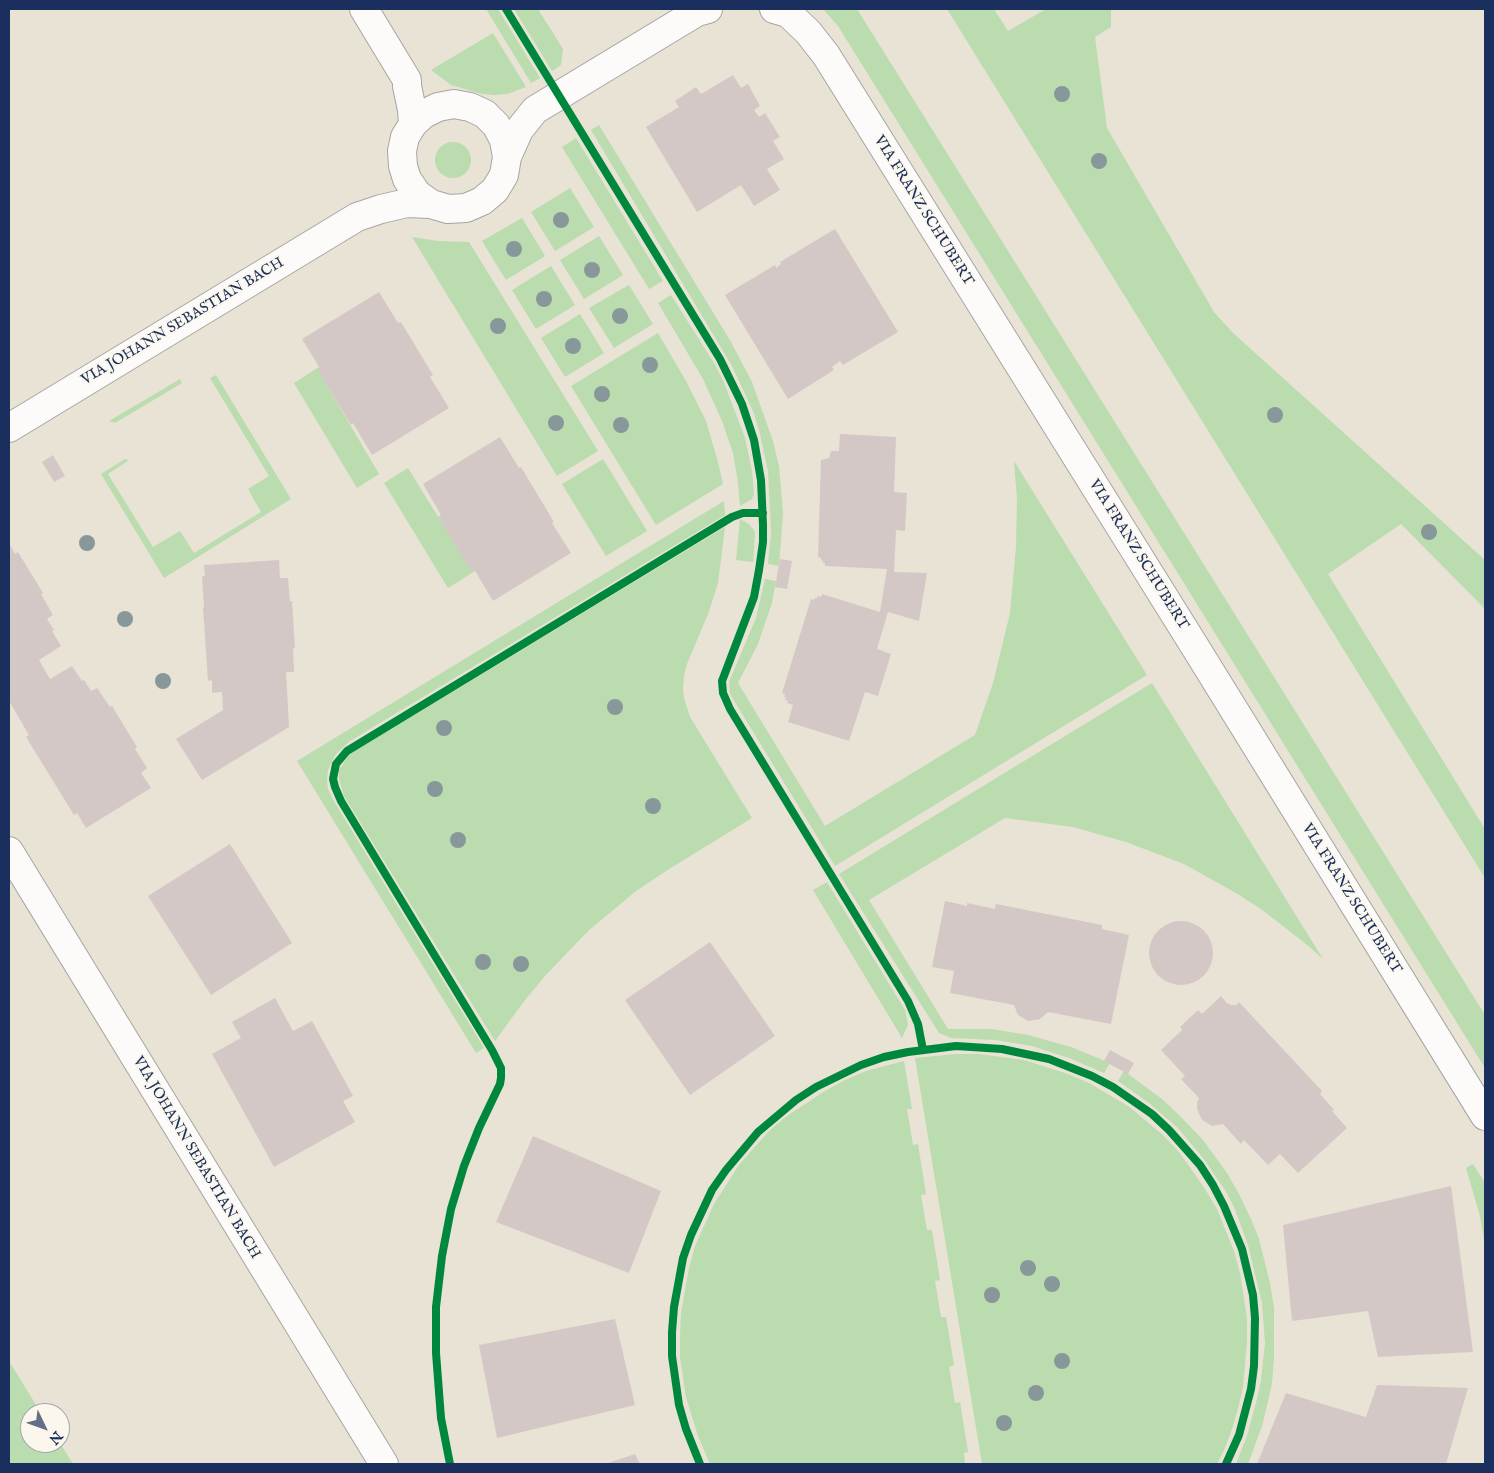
<!DOCTYPE html>
<html>
<head>
<meta charset="utf-8">
<style>
  body { margin:0 }
  #map { position:relative; width:1494px; height:1473px; overflow:hidden; background:#e8e3d4; font-family:"IM FELL English",serif }
  canvas { display:block }
  .frame { position:absolute; inset:0; border:10px solid #1b2f5e; pointer-events:none }
  .north { position:absolute; left:20px; top:1403px; width:50px; height:50px; box-sizing:border-box; background:#fbf7ec; border:1px solid #a1a7b3; border-radius:50%; rotate:132deg; font-size:14px; font-weight:700; line-height:20px; text-align:center; color:#1b2f5e }
  .north::after { content:''; display:block; margin:auto; width:18px; height:22px; background:#636e87; clip-path:polygon(50% 0,100% 100%,50% 72%,0 100%) }
</style>
</head>
<body>
<div id="map">
<canvas width="1494" height="1473"></canvas>
<div class="frame"></div>
<div class="north">N</div>
</div>
<script>
const g = document.querySelector('canvas').getContext('2d');
g.lineJoin = 'round';
function fillPath(path, color) {
  g.fillStyle = color;
  g.fill(path, 'evenodd');
}
function shape(rows) {
  const path = new Path2D();
  for (const r of rows) {
    if (r.length === 3) {
      path.moveTo(r[0] + r[2], r[1]);
      path.arc(r[0], r[1], r[2], 0, 2 * Math.PI);
      continue;
    }
    path.moveTo(r[0], r[1]);
    for (let i = 2; i < r.length; i += 2) path.lineTo(r[i], r[i + 1]);
  }
  return path;
}
function strokePath(path, color, width, dash) {
  g.strokeStyle = color;
  g.lineWidth = width;
  g.lineCap = dash ? 'butt' : 'round';
  g.setLineDash(dash || []);
  g.stroke(path);
}
function label(font, color, halo, rows, align = 'center') {
  g.font = font + ' "IM FELL English",serif';
  g.lineWidth = 4;
  g.setLineDash([]);
  g.textBaseline = 'middle';
  g.strokeStyle = halo;
  g.fillStyle = color;
  for (const [text, x, y, turn = 0] of rows) {
    g.save();
    g.translate(x, y);
    g.rotate((+turn || 0) * Math.PI / 180);
    g.textAlign = isNaN(turn) ? turn : align;
    if (halo) g.strokeText(text, 0, 0);
    g.fillText(text, 0, 0);
    g.restore();
  }
}
fillPath(shape([
  [486,9,498,9,540,78,531,83],
  [514,9,538,9,563,49,561,65,552,71],
  [823,9,857,9,1485,1015,1485,1068,838,26],
  [947,9,994,9,1008,31,1046,9,1111,9,1111,27,1095,37,1107,128,1214,312,1233,333,1485,560,1485,609,1401,524,1328,574,1485,829,1485,878],
  [493,33,526,87,507,94,495,95,482,94,451,85,431,70],
  [599,125,731,342,752,382,773,441,779,466,783,513,779,566,768,564,771,532,768,471,759,430,753,411,732,366,591,130],
  [576,138,663,281,649,289,562,147],
  [453,160,18],
  [570,188,594,227,555,251,531,212],
  [522,218,545,256,506,280,482,241],
  [599,236,623,275,584,299,560,260],
  [412,237,438,241,469,242,598,451,557,476],
  [551,266,575,305,536,329,512,290],
  [629,285,653,324,614,348,589,308],
  [671,295,714,363,723,380,745,438,752,471,754,494,752,499,740,506,738,482,733,453,722,421,703,379,658,303],
  [580,314,604,353,565,377,541,338],
  [658,333,686,381,706,421,718,462,723,484,656,525,571,386],
  [319,367,321,370,319,372,379,474,357,488,294,383],
  [216,375,291,499,164,578,101,474,125,459,129,460,108,474,153,547,180,531,194,553,261,512,248,489,269,476,210,378],
  [180,379,182,383,115,423,109,421],
  [603,459,647,531,606,556,562,484],
  [1014,461,1147,675,835,866,730,694,729,682,756,618,765,579,776,581,772,603,758,644,738,683,825,826,975,735,993,683,1010,613,1016,547,1017,499],
  [408,468,471,570,474,569,475,571,448,588,384,483],
  [724,501,725,515,350,741,336,754,332,761,328,770,327,780,328,789,332,798,484,1048,476,1053,297,761],
  [740,519,749,524,755,532,753,562,736,560],
  [725,527,718,583,708,614,687,664,684,676,683,687,684,698,690,717,752,818,666,871,636,891,588,931,545,976,525,1000,495,1041,344,796,339,779,339,770,348,756,355,751],
  [1152,683,1323,959,1306,944,1261,909,1236,893,1184,864,1126,842,1073,827,1005,818,869,900,948,1029,991,1029,1028,1035,1071,1047,1110,1063,1104,1073,1069,1058,1032,1046,996,1040,951,1038,939,1033,839,874],
  [827,882,905,1010,908,1025,902,1038,813,890],
  [956,1054,979,1054,1024,1060,1068,1074,1089,1083,1128,1106,1163,1135,1179,1152,1205,1189,1217,1209,1234,1251,1240,1273,1247,1318,1247,1342,1243,1387,1238,1409,1232,1429,1225,1448,1217,1464,982,1464,915,1058],
  [904,1061,912,1109,907,1109,913,1145,918,1144,926,1194,921,1195,927,1230,932,1230,940,1280,935,1281,941,1317,946,1317,954,1365,949,1367,955,1403,960,1402,968,1452,964,1453,965,1464,710,1464,698,1436,686,1397,680,1357,680,1336,681,1313,689,1268,695,1246,714,1204,739,1165,769,1131,787,1116,825,1091,845,1080,866,1071],
  [1124,1071,1162,1099,1181,1117,1203,1140,1227,1173,1239,1194,1251,1219,1259,1239,1270,1283,1274,1308,1274,1358,1272,1383,1267,1406,1262,1426,1248,1464,1236,1464,1247,1436,1257,1399,1261,1380,1265,1343,1262,1303,1248,1245,1234,1207,1225,1190,1203,1158,1178,1128,1149,1103,1118,1081],
  [1473,1164,1485,1183,1485,1246,1480,1216,1466,1168],
  [9,1361,41,1413,30,1413,30,1443,60,1443,73,1464,9,1464]
]), '#badcae');
fillPath(shape([
  [733,75,741,88,748,84,760,106,754,110,759,117,765,113,780,137,773,141,784,159,767,169,780,190,754,206,741,185,697,212,646,127,679,107,675,101,696,87,701,94],
  [835,229,898,332,843,365,840,361,832,367,834,370,788,399,725,295,775,265,776,268,781,264,780,262],
  [379,292,398,323,401,322,433,375,430,377,449,408,372,455,353,423,351,425,318,371,321,370,302,339],
  [840,434,896,437,894,492,907,493,905,531,896,530,894,572,927,573,919,621,888,612,877,649,891,654,878,696,865,692,849,741,788,722,793,705,787,703,788,701,785,700,786,697,784,697,785,694,782,693,811,599,814,600,815,598,817,598,818,596,821,597,822,594,880,612,887,569,825,566,825,563,823,563,823,560,821,561,821,558,818,557,821,460,829,458,831,451,839,451],
  [500,437,519,468,521,467,554,522,552,523,571,553,493,601,474,569,471,571,438,517,441,515,423,484],
  [53,455,65,476,54,482,42,462],
  [9,543,15,554,18,552,43,593,41,594,53,615,47,619,54,630,52,631,61,646,39,660,50,679,72,666,82,681,84,680,91,691,97,688,110,707,112,706,137,747,135,749,147,768,141,773,151,788,86,828,77,813,74,815,26,737,29,735,9,701],
  [780,559,792,561,787,589,775,587],
  [279,560,280,578,288,578,290,601,292,601,295,648,293,649,294,672,286,672,289,727,202,780,176,739,223,710,222,692,212,693,212,680,208,681,203,608,204,608,202,576,205,576,204,565],
  [230,844,292,943,211,995,148,896],
  [945,901,967,906,967,903,995,909,996,904,1102,925,1102,929,1129,935,1111,1024,1048,1012,1040,1019,1028,1021,1018,1015,1014,1005,950,993,954,971,932,967],
  [1181,953,32],
  [710,942,775,1036,690,1095,625,1000],
  [1221,996,1227,1003,1231,1005,1236,1005,1239,1002,1322,1091,1320,1094,1334,1110,1332,1111,1347,1128,1298,1173,1280,1154,1268,1165,1244,1140,1241,1144,1223,1124,1212,1126,1202,1120,1197,1109,1197,1103,1199,1098,1181,1079,1185,1076,1161,1050,1182,1030,1180,1027,1198,1010,1202,1014],
  [275,998,293,1031,312,1021,353,1096,343,1101,355,1122,274,1167,212,1054,241,1038,232,1022],
  [1110,1050,1134,1063,1128,1074,1104,1061],
  [533,1136,661,1191,629,1273,496,1222],
  [1451,1186,1473,1352,1378,1357,1368,1311,1292,1321,1283,1225],
  [615,1319,635,1405,497,1438,479,1345],
  [1377,1385,1468,1388,1446,1464,1257,1464,1286,1393,1366,1417],
  [635,1454,640,1464,605,1464]
]), '#d4c8c7');
const minor = shape([
  [364,9,407,80,407,86,412,110,413,124],
  [774,9,788,13,808,32,826,55,1197,650,1485,1116],
  [507,157,519,130,535,110,697,12,708,9],
  [9,428,357,217,381,209,407,203,431,204,448,209,466,208,482,201,495,190,504,175,507,157,504,140,496,125,485,114,470,107,454,104,438,107,424,114,413,124,405,137,402,151,403,166,407,179,417,194,431,204],
  [9,851,384,1464]
]);
strokePath(minor, '#a6a5a2', 30);
strokePath(minor, '#fcfbf9', 28);
strokePath(shape([
  [506,9,720,359,742,404,754,440,761,480,763,525,763,542,759,570,754,597,722,681,723,693,730,709,908,1001,918,1024,923,1050],
  [450,1464,441,1418,436,1353,436,1307,442,1256,451,1209,464,1166,479,1128,500,1084,501,1078,501,1068,492,1050,341,801,335,787,333,779,336,764,347,751,732,517,743,513,763,513],
  [700,1464,686,1429,679,1405,672,1356,672,1332,674,1307,683,1258,691,1235,712,1190,726,1170,758,1132,796,1100,816,1087,861,1065,884,1057,908,1052,956,1046,1002,1049,1049,1059,1092,1076,1113,1087,1152,1114,1169,1130,1200,1165,1213,1185,1224,1206,1242,1249,1253,1295,1255,1318,1254,1366,1251,1389,1239,1435,1226,1464]
]), '#00873e', 8);
g.fillStyle = '#88979a';
for (const [x, y] of [
  [1062,94],
  [1099,161],
  [561,220],
  [514,249],
  [592,270],
  [544,299],
  [620,316],
  [498,326],
  [573,346],
  [650,365],
  [602,394],
  [1275,415],
  [556,423],
  [621,425],
  [1429,532],
  [87,543],
  [125,619],
  [163,681],
  [615,707],
  [444,728],
  [435,789],
  [653,806],
  [458,840],
  [483,962],
  [521,964],
  [1028,1268],
  [1052,1284],
  [992,1295],
  [1062,1361],
  [1036,1393],
  [1004,1423]
]) {
  g.beginPath();
  g.arc(x, y, 8, 0, 2 * Math.PI);
  g.fill();
}
label('15px', '#1b2f5e', '#fbf7ec', [
  ["VIA FRANZ SCHUBERT",923,211,58],
  ["VIA JOHANN SEBASTIAN BACH",183,322,-31],
  ["VIA FRANZ SCHUBERT",1138,555,58],
  ["VIA FRANZ SCHUBERT",1351,899,58],
  ["VIA JOHANN SEBASTIAN BACH",196,1158,59]
]);
</script>
</body>
</html>
